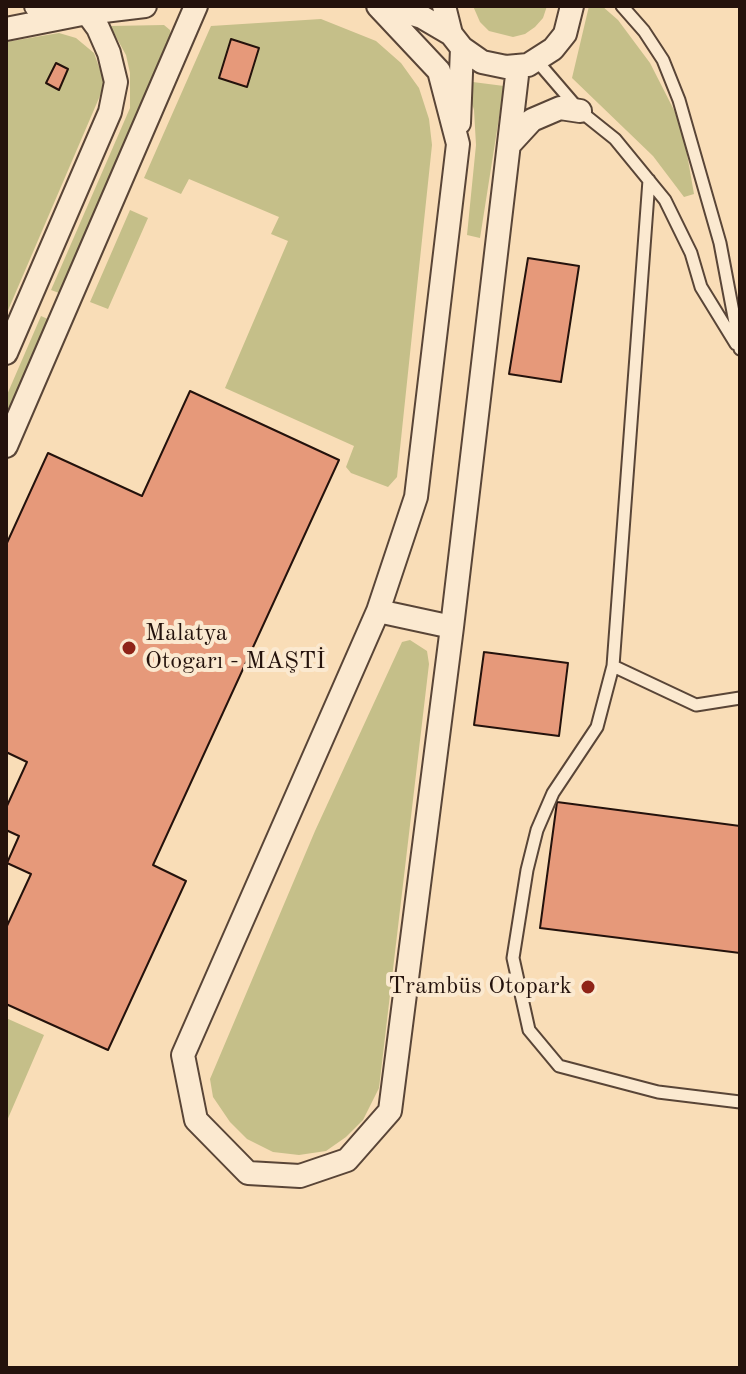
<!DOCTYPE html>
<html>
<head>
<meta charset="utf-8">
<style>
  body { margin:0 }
  #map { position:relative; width:746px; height:1374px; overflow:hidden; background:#f9ddb7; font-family:"Old Standard TT",serif }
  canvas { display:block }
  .frame { position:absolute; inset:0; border:8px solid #24120c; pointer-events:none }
</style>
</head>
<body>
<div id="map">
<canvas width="746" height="1374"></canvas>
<div class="frame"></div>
</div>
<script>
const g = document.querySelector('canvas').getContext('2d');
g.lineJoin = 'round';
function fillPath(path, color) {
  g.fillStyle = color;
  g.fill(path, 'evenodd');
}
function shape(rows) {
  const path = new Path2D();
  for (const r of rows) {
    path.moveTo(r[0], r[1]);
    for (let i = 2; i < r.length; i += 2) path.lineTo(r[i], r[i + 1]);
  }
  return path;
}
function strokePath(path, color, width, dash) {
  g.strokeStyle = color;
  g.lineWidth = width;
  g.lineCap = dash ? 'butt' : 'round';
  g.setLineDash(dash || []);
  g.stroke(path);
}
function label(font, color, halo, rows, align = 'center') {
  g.font = font + ' "Old Standard TT",serif';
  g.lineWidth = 8;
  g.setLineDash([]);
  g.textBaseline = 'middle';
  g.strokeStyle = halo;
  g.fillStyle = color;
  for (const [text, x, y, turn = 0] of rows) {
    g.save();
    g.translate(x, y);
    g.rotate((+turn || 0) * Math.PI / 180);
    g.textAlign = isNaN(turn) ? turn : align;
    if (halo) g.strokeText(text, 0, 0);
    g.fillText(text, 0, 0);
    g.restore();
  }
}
fillPath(shape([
  [473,6,547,6,543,18,535,27,525,34,513,37,489,31,480,22],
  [589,6,602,6,618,20,650,63,674,110,684,137,694,194,684,197,653,156,572,78],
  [321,19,376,41,401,63,419,88,429,119,432,145,397,477,388,487,351,473,346,467,354,446,225,388,288,241,271,234,279,217,189,179,181,194,144,178,211,26],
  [164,25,170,30,171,37,59,293,51,290,130,108,130,73,126,55,110,26],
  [59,33,76,38,94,53,105,84,6,315,6,42],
  [465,81,504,86,480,238,467,235,476,145,474,110],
  [130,210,148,218,108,309,90,302],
  [41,316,50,320,6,421,6,397],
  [410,640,427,651,429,664,379,1088,363,1120,346,1137,326,1151,299,1155,273,1152,247,1139,230,1122,213,1097,210,1079,315,831,402,642],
  [6,1018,44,1035,6,1123]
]), '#c5bf89');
const building = shape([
  [231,39,259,48,247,87,219,78,231,39],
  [56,63,68,69,59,90,46,83,56,63],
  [528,258,579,266,561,382,509,374,528,258],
  [190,391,339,460,153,865,186,881,108,1050,6,1004,6,928,31,874,7,863,19,836,6,830,6,808,27,762,6,752,6,545,48,453,142,496,190,391],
  [484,652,568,663,559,736,474,725,484,652],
  [557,802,740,826,740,953,540,928,557,802]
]);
fillPath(building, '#e6997a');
strokePath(building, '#24120c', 2);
const lane = shape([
  [622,6,644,31,663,60,679,100,720,243,740,349],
  [537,61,580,111,615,139,665,200,691,253,701,287,736,344],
  [649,180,613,666,696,705,740,698],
  [613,666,597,727,553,793,537,830,527,870,513,958,529,1030,559,1066,658,1092,740,1102]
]);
const street = shape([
  [378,6,439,71,458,144,416,497,378,611],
  [387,6,422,17,451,34],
  [444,6,451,34,462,48,482,62,506,67,528,65,553,49,565,34,572,6],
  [6,29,87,13,145,6],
  [459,123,462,48],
  [509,145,532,120,560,108,580,111],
  [6,353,110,112,116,82,109,53,98,28,87,13,36,6],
  [6,446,196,6],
  [452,627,378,611,183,1055,196,1120,248,1173,300,1176,347,1160,390,1111,452,627,518,67]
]);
strokePath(lane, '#594537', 15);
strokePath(street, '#594537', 26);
strokePath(lane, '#fbe9d0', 11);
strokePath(street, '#fbe9d0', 22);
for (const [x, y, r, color] of [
  [129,648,8,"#8f2418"],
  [588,987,8,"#8f2418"]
]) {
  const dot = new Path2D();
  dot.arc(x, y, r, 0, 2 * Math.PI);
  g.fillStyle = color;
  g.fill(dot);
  strokePath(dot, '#fbe9d0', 3);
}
label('24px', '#24120c', '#fbe9d0', [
  ["Malatya",145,634],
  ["Otogarı - MAŞTİ",145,662],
  ["Trambüs Otopark",572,987,"right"]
], 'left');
</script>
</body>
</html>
